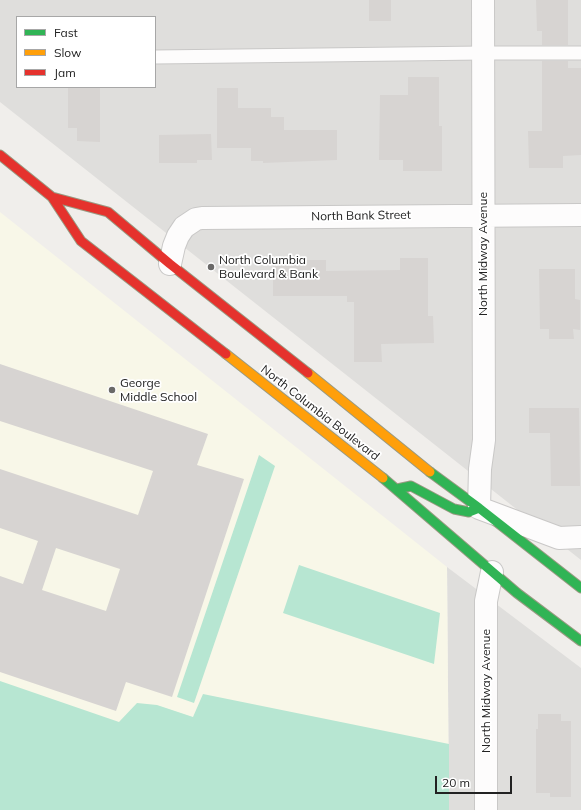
<!DOCTYPE html>
<html>
<head>
<meta charset="utf-8">
<style>
  body { margin:0 }
  #map { position:relative; width:581px; height:810px; overflow:hidden; background:#f0eeeb; font-family:Mulish,sans-serif }
  canvas { display:block }
  .legend { position:absolute; left:16px; top:16px; width:140px; height:72px; box-sizing:border-box; background:#fff; border:1px solid #a7a7a7; margin:0; padding:5px 7px; list-style:none; font-size:12px; color:#222 }
  .legend li { display:flex; align-items:center; gap:8px; height:20px }
  .legend b { width:20px; border:1px solid #a7a7a7 }
  .scale { position:absolute; left:435px; top:776px; width:77px; height:18px; box-sizing:border-box; border:2px solid #222; border-top:0; padding-left:5px; font-size:12px; line-height:14px; white-space:nowrap; color:#222; -webkit-text-stroke:3px #fff; paint-order:stroke }
</style>
</head>
<body>
<div id="map">
<canvas width="581" height="810"></canvas>
<ul class="legend">
<li><b style="height:5px;background:#30b455"></b>Fast</li>
<li><b style="height:5px;background:#ff9f0a"></b>Slow</li>
<li><b style="height:5px;background:#e5322d"></b>Jam</li>
</ul>
<div class="scale">20 m</div>
</div>
<script>
const g = document.querySelector('canvas').getContext('2d');
g.lineJoin = 'round';
function fillPath(path, color) {
  g.fillStyle = color;
  g.fill(path, 'evenodd');
}
function shape(rows) {
  const path = new Path2D();
  for (const r of rows) {
    path.moveTo(r[0], r[1]);
    for (let i = 2; i < r.length; i += 2) path.lineTo(r[i], r[i + 1]);
  }
  return path;
}
function strokePath(path, color, width, dash) {
  g.strokeStyle = color;
  g.lineWidth = width;
  g.lineCap = dash ? 'butt' : 'round';
  g.setLineDash(dash || []);
  g.stroke(path);
}
function label(font, color, halo, rows, align = 'center') {
  g.font = font + ' Mulish,sans-serif';
  g.lineWidth = 3.5;
  g.setLineDash([]);
  g.textBaseline = 'middle';
  g.strokeStyle = halo;
  g.fillStyle = color;
  for (const [text, x, y, turn = 0] of rows) {
    g.save();
    g.translate(x, y);
    g.rotate((+turn || 0) * Math.PI / 180);
    g.textAlign = isNaN(turn) ? turn : align;
    if (halo) g.strokeText(text, 0, 0);
    g.fillText(text, 0, 0);
    g.restore();
  }
}
fillPath(shape([
  [0,0,581,0,581,560,0,102],
  [17,17,155,17,155,87,17,87],
  [447,567,581,668,581,810,449,810]
]), '#dfdedc');
fillPath(shape([
  [0,212,447,567,449,810,0,810]
]), '#f8f7e8');
fillPath(shape([
  [259,455,275,466,194,703,177,697],
  [299,565,440,613,434,664,283,613],
  [0,681,119,722,137,703,157,705,193,717,203,694,449,744,449,810,0,810]
]), '#b7e6d2');
fillPath(shape([
  [369,0,391,0,391,21,369,21],
  [536,0,568,0,568,45,542,45,542,31,537,31],
  [542,61,568,61,568,68,581,68,581,155,563,156,563,168,529,168,528,131,542,131],
  [408,77,439,77,439,126,442,126,442,171,403,171,403,160,379,160,380,95,408,95],
  [68,87,100,87,100,142,77,141,77,128,68,128],
  [217,88,238,88,238,108,271,108,271,117,284,117,284,130,337,130,337,160,263,163,263,161,251,161,251,148,217,148],
  [211,134,212,160,197,160,197,163,159,163,159,135],
  [400,258,428,258,428,316,433,316,434,343,381,344,382,362,354,362,354,302,347,302,347,296,273,296,273,260,326,260,326,271,400,270],
  [539,269,575,269,575,299,580,300,580,330,573,329,574,339,549,339,549,329,540,329],
  [0,364,208,434,197,465,244,479,172,697,126,682,116,711,0,672,0,576,23,584,38,541,0,528,0,469,138,515,153,471,0,421],
  [56,548,120,569,106,611,42,590],
  [529,408,579,408,580,486,551,486,550,433,529,433],
  [538,714,561,714,561,721,571,721,571,797,550,797,550,793,536,793,536,729,538,729]
]), '#d7d4d2');
const lane = shape([
  [155,57,483,53,581,53]
]);
const street = shape([
  [483,0,484,440,480,469,479,508,559,538,581,537],
  [170,264,174,246,178,236,184,227,196,219,202,218,581,215],
  [486,810,486,601,492,572]
]);
const fast = shape([
  [430,472,479,508,581,588],
  [383,478,517,593,581,641],
  [397,489,411,486,454,509,469,512,479,508]
]);
const slow = shape([
  [226,354,383,478],
  [308,373,430,472]
]);
const jam = shape([
  [0,155,52,197,81,241,226,354],
  [52,197,108,212,170,264,308,373]
]);
strokePath(lane, '#c9c8c7', 15);
strokePath(street, '#c9c8c7', 24);
strokePath(fast, '#999a82', 11);
strokePath(slow, '#999a82', 11);
strokePath(jam, '#999a82', 11);
strokePath(lane, '#fdfcfc', 13);
strokePath(street, '#fdfcfc', 22);
strokePath(fast, '#30b455', 9);
strokePath(slow, '#ff9f0a', 9);
strokePath(jam, '#e5322d', 9);
for (const [x, y, r, color] of [
  [211,267,4,"#6a6968"],
  [112,390,4,"#6a6968"]
]) {
  const dot = new Path2D();
  dot.arc(x, y, r, 0, 2 * Math.PI);
  g.fillStyle = color;
  g.fill(dot);
  strokePath(dot, '#fff', 1.5);
}
label('12px', '#222', '#fff', [
  ["North Bank Street",361,216,-1],
  ["North Midway Avenue",483,254,-90],
  ["North Columbia Boulevard",320,413,38],
  ["North Midway Avenue",486,691,-90]
]);
label('12px', '#222', '#fff', [
  ["North Columbia",219,260],
  ["Boulevard & Bank",219,274],
  ["George",120,383],
  ["Middle School",120,397]
], 'left');
</script>
</body>
</html>
